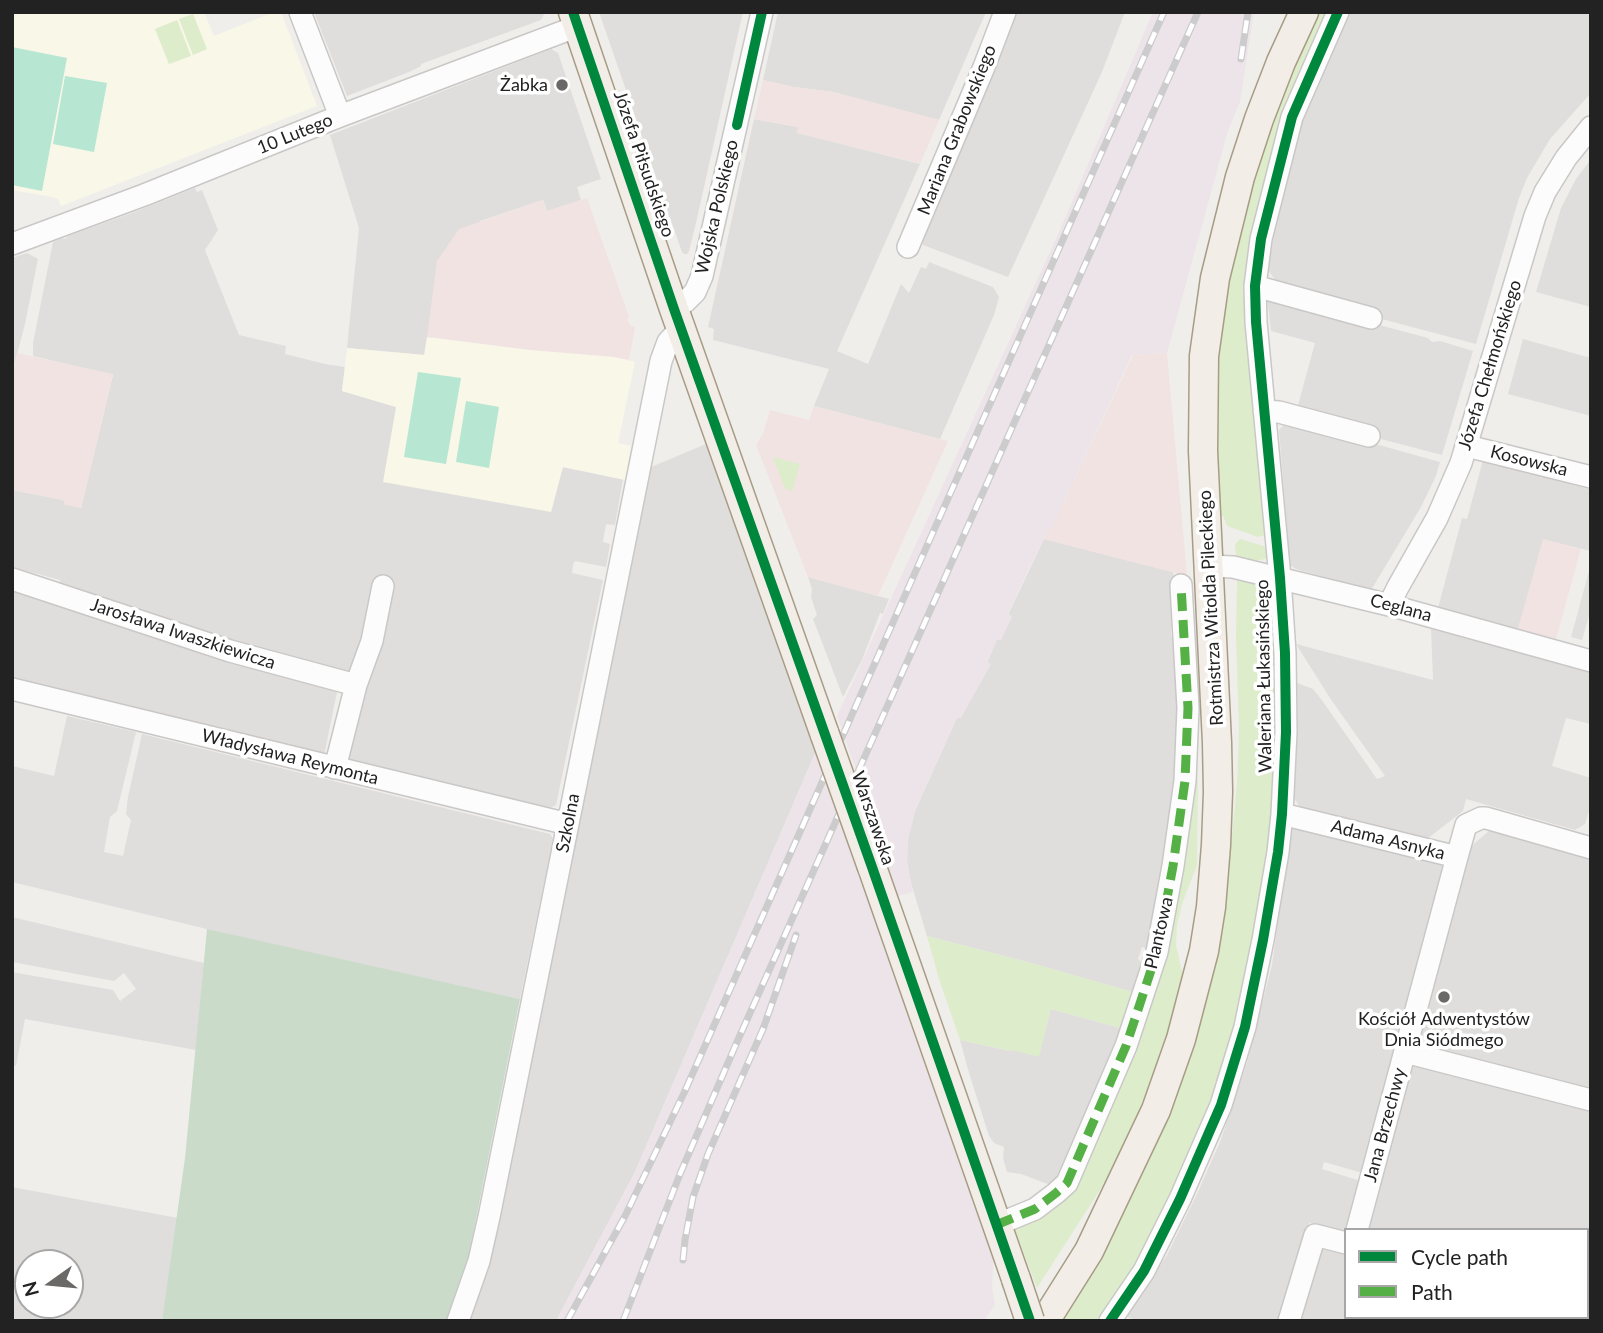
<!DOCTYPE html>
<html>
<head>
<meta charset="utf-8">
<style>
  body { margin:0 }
  #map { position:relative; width:1603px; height:1333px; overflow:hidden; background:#f0eeeb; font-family:Lato,sans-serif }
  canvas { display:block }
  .frame { position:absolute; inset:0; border:14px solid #222; pointer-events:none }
  .legend { position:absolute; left:1344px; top:1228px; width:245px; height:91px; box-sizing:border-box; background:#fff; border:2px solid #a7a7a7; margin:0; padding:9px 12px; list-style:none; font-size:21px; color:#222 }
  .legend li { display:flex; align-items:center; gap:14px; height:35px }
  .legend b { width:35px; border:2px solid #a7a7a7 }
  .north { position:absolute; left:14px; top:1249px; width:70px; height:70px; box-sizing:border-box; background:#fff; border:2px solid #a7a7a7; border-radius:50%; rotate:255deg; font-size:19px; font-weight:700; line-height:28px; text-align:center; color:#222 }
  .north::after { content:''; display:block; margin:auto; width:24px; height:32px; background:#6a6968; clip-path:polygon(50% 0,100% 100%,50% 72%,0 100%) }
</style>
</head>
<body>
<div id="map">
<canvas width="1603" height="1333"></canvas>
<div class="frame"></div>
<ul class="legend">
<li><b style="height:9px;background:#00873e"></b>Cycle path</li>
<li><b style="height:9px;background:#55b145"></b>Path</li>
</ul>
<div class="north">N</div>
</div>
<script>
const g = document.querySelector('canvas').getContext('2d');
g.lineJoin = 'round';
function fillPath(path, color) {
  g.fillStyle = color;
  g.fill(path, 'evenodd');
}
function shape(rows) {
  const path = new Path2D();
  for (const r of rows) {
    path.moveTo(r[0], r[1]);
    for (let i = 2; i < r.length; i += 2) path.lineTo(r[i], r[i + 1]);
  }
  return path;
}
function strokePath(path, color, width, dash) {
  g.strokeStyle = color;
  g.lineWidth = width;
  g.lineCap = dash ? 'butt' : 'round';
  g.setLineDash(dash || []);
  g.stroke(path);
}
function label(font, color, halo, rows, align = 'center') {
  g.font = font + ' Lato,sans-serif';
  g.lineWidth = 7;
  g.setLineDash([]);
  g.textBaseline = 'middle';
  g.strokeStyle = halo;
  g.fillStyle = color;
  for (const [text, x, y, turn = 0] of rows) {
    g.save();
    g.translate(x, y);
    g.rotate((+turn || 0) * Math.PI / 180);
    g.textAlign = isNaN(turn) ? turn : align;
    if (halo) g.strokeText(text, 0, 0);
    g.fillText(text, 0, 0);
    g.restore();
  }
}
fillPath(shape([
  [314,12,544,12,544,14,541,20,421,64,421,66,409,72,347,96],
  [599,12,743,12,696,223,689,251,687,254,684,254,682,252,675,232],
  [778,12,986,12,939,120,833,92,793,87,763,80],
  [1015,12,1125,12,1102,72,1008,277,923,245,922,236,952,164,955,164,957,160,964,137,991,77,1001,49,1005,45,1006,34],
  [1350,12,1591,12,1591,93,1550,139,1527,178,1519,198,1476,344,1378,318,1380,311,1278,284,1268,270,1276,222,1301,122],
  [551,49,558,53,601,179,577,187,581,200,547,211,543,200,480,221,425,355,347,348,359,228,330,135],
  [754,119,798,127,798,133,920,164,837,351,868,364,901,284,909,293,921,267,926,269,929,262,993,287,999,297,994,315,940,439,814,406,829,369,713,340,714,329,708,327],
  [1591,159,1591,307,1536,292,1561,208,1576,179],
  [195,188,197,192,202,190,218,230,205,250,239,335,286,346,285,354,325,364,345,367,342,391,396,407,551,512,562,467,623,479,615,525,606,524,603,542,610,544,606,567,575,561,573,565,572,573,603,580,556,805,550,808,533,804,531,806,346,761,365,682,377,658,392,591,390,579,376,576,364,650,350,674,278,655,153,617,59,586,60,580,12,567,12,490,63,500,81,508,113,375,33,356,33,343,53,242,62,238,65,239,68,236,132,213],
  [27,253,38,259,25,324,12,373,12,258],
  [1267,295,1428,338,1432,342,1440,341,1473,351,1442,455,1377,438,1297,409,1315,343,1271,331],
  [1523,339,1591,358,1591,416,1508,394],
  [1289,420,1440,462,1436,476,1421,507,1371,590,1296,569,1290,565,1279,430],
  [706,444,816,751,635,1172,556,1321,467,1321,492,1247,651,467],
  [1483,460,1591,490,1591,551,1544,540,1518,629,1438,608,1462,518,1467,519],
  [1044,539,1173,572,1176,619,1171,621,1171,636,1177,642,1179,771,1165,869,1161,872,1159,881,1162,886,1148,949,1142,947,1138,959,1144,965,1136,993,1031,963,927,936,911,883,907,862,908,839,915,811,957,717,990,664,987,663,997,639,1011,616,1008,615],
  [808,577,889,599,883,614,880,613,862,660,843,697,813,619,817,615,811,597,812,589],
  [12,588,208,655,251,667,338,687,324,756,12,679],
  [1431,629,1591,671,1591,724,1566,718,1552,766,1591,778,1591,804,1585,824,1575,830,1466,799,1463,811,1427,839,1300,807,1293,797,1298,727,1297,683,1313,689,1321,699,1377,779,1385,776,1330,698,1296,644,1433,680],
  [67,716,136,732,117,811,110,817,104,852,123,856,131,820,126,814,128,797,142,734,550,834,553,839,520,999,240,937,12,882,12,766,54,776],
  [1291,826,1448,867,1366,1174,1324,1162,1322,1169,1364,1182,1352,1230,1346,1230,1346,1232,1309,1223,1282,1321,1141,1321,1126,1317,1167,1255,1197,1194,1220,1142,1247,1063,1272,965],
  [1491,829,1591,857,1591,1090,1415,1042,1466,851],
  [12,917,204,963,196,1050,25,1019,16,1066,12,1065,12,972,113,990,120,1001,136,989,124,973,114,981,12,962],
  [1051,1009,1124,1029,1070,1157,1053,1186,1021,1174,1007,1172,1003,1158,1004,1147,994,1143,989,1136,969,1073,960,1040,1011,1051],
  [1409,1064,1591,1112,1591,1297,1587,1296,1587,1230,1365,1230],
  [12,1187,178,1218,162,1321,12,1321],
  [28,1263,70,1263,70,1305,28,1305],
  [1315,1247,1346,1255,1346,1317,1580,1317,1591,1320,1296,1321]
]), '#dfdedc');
fillPath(shape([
  [763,80,793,87,833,92,939,120,920,164,914,162,797,133,798,127,754,119],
  [587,198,629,317,627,318,630,325,635,327,629,360,614,357,529,350,427,337,437,261,459,229,543,200,547,211],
  [17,353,113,374,81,508,65,505,63,500,12,490,12,373],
  [1167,353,1187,576,1044,539,1055,521,1133,355],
  [814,406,948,441,878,596,808,577,756,445,763,434,770,410,809,420],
  [1543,539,1581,549,1556,639,1518,629]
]), '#f1e3e1');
fillPath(shape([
  [1153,12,1254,12,1240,102,1228,131,1167,353,1132,355,1055,521,1044,539,1026,575,1008,614,1012,617,1001,640,997,640,987,662,991,664,961,718,957,718,915,811,908,839,907,862,913,892,895,897,884,850,837,716,1059,232],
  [816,751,994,1253,992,1288,995,1305,984,1321,556,1321,635,1172]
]), '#ede4e9');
fillPath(shape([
  [12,12,204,12,214,36,274,12,281,12,317,106,61,206,58,199,52,197,12,190],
  [427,337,529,350,614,357,635,362,618,443,631,446,625,480,563,467,551,512,383,482,396,407,342,391,347,348,424,355]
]), '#f8f7e8');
fillPath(shape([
  [1314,12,1332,12,1252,256,1269,531,1265,532,1266,535,1258,537,1227,526,1223,516,1219,517,1215,394,1220,324,1242,203],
  [193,14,207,49,193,55,179,19],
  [177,20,191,56,169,64,155,29],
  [773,457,800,464,792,491,785,489],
  [1240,539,1270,548,1268,556,1265,559,1256,561,1236,556,1235,544],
  [1241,578,1271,587,1277,646,1275,802,1252,968,1216,1097,1166,1219,1102,1321,1055,1321,1192,1050,1206,1002,1219,942,1229,868,1237,784,1239,731,1236,636,1237,581],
  [1191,591,1198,789,1197,865,1182,904,1177,926,1176,945,1183,976,1161,1055,1134,1123,1105,1182,1037,1288,1013,1225,1063,1192,1166,927],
  [927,936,1031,963,1136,993,1124,1029,1051,1009,1039,1057,1012,1050,1011,1051,960,1040,939,979]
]), '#ddeccb');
fillPath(shape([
  [207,929,520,999,469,1254,446,1321,162,1321,185,1158]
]), '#cadbca');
fillPath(shape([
  [12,47,67,58,42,191,12,185],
  [65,76,107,83,94,152,53,144],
  [418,372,461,378,446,464,404,457],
  [466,401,499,407,489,468,456,462]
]), '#b7e6d2');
fillPath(shape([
  [1591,564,1591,609,1582,640,1571,637]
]), '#e0dfde');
const minor = shape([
  [300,12,340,116],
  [12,244,144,195,340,116,578,26],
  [908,247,984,67,1005,12],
  [1255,286,1371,318],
  [674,309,685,302,695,292,702,276,762,12],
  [1264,411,1279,412,1369,436],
  [1467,446,1591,477],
  [1209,566,1233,567,1389,605,1591,661],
  [12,579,230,651,356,685],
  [1389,605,1398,587,1437,518,1461,463,1535,216,1545,192,1566,158,1591,127],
  [12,689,568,824],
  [335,768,356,685,372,641,383,586],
  [1282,814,1457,857,1466,825,1481,818,1486,818,1591,848],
  [1405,1052,1591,1100],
  [996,1225,1035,1209,1056,1193,1067,1183,1126,1046,1157,952,1173,866,1185,781,1188,708,1181,585],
  [1357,1230,1457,857],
  [1587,1307,1591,1308],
  [458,1321,479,1261,489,1217,661,361,668,342,681,328],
  [1110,1321,1144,1271,1180,1199,1221,1105,1245,1027,1263,940,1278,852,1282,814,1286,732,1285,653,1280,578,1256,322,1255,286,1261,239,1292,117,1338,12],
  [1289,1321,1315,1235,1346,1243]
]);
const major = shape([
  [573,12,674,309,825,735],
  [872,867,1016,1279],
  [1045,1321,1089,1251,1156,1110,1181,1039,1204,951,1211,907,1216,845,1218,792,1217,743,1203,451,1204,356,1215,278,1240,177,1259,119,1281,62,1304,12]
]);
strokePath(minor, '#c9c8c7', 24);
strokePath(major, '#a79c86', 31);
strokePath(minor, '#fdfcfc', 21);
strokePath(major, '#f3ede7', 28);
const rail = shape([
  [1241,59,1248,12],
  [683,1260,685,1240,693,1197,708,1154,763,1029,796,935],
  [567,1321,625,1216,684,1093,1164,12],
  [623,1321,680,1174,737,1042,1198,12]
]);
strokePath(rail, '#ccc', 7);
strokePath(rail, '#fff', 4.5, [13]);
const majorBridge = shape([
  [825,735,872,867],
  [1016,1279,1030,1321]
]);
strokePath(majorBridge, '#a79c86', 31, []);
strokePath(majorBridge, '#f3ede7', 28);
strokePath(shape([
  [996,1225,1035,1209,1056,1193,1067,1183,1126,1046,1157,952,1173,866,1185,781,1188,708,1181,585]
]), '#55b145', 9, [18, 9]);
strokePath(shape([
  [573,12,674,309,872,867,1030,1321],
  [737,125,762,12],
  [1110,1321,1144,1271,1180,1199,1221,1105,1245,1027,1263,940,1278,852,1282,814,1286,732,1285,653,1280,578,1256,322,1255,286,1261,239,1292,117,1338,12]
]), '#00873e', 10);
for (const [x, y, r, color] of [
  [562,85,7,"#6a6968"],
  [1444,997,7,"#6a6968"]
]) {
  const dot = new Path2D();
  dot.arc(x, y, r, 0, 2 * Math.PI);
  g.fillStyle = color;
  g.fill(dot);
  strokePath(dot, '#fff', 2.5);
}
label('18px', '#222', '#fff', [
  ["Żabka",548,85],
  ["Kościół Adwentystów",1444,1019,"center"],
  ["Dnia Siódmego",1444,1040,"center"]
], 'right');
label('18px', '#222', '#fff', [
  ["Mariana Grabowskiego",957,130,-68],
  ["10 Lutego",295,134,-22],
  ["Józefa Piłsudskiego",644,164,71],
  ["Wojska Polskiego",717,207,-77],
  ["Józefa Chełmońskiego",1490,365,-73],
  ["Kosowska",1529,461,14],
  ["Rotmistrza Witolda Pileckiego",1211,608,-93],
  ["Ceglana",1401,608,15],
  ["Jarosława Iwaszkiewicza",183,634,18],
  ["Waleriana Łukasińskiego",1264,676,-91],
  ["Władysława Reymonta",290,757,14],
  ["Warszawska",873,818,71],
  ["Szkolna",568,823,-79],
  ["Adama Asnyka",1388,840,14],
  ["Plantowa",1159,933,-77],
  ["Jana Brzechwy",1385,1125,-75]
]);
</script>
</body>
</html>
